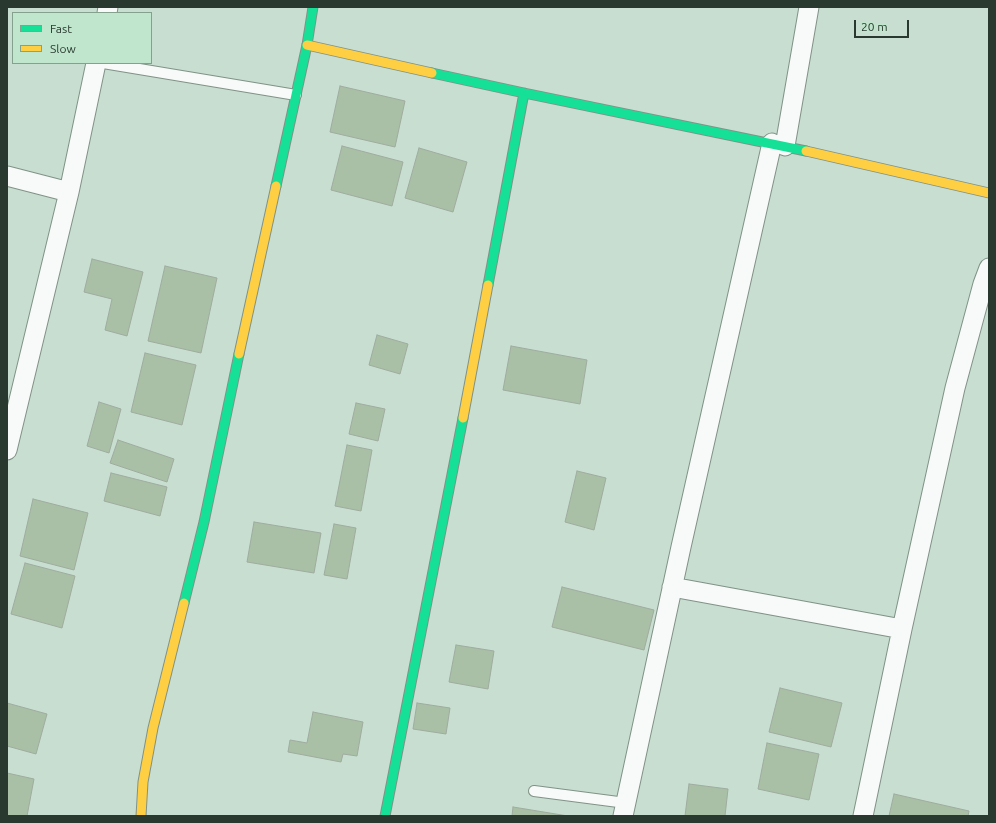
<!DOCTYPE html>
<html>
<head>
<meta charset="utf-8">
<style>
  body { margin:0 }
  #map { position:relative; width:996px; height:823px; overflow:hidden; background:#c8ded0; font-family:Ubuntu,sans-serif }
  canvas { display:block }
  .frame { position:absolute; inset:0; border:8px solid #2a392f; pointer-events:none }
  .legend { position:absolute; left:12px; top:12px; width:140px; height:52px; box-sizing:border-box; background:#c0e6cd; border:1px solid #84a18e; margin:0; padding:5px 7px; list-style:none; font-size:12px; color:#2a392f }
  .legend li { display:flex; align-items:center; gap:8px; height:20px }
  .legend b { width:20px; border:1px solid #84a18e }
  .scale { position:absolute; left:854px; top:20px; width:55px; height:18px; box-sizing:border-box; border:2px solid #2a392f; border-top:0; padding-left:5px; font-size:12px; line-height:14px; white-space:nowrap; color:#2a392f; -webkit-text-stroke:3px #c0e6cd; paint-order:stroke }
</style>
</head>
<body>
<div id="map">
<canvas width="996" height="823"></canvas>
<div class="frame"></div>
<ul class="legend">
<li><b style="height:5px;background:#16e098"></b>Fast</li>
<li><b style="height:5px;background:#ffcf43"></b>Slow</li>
</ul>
<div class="scale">20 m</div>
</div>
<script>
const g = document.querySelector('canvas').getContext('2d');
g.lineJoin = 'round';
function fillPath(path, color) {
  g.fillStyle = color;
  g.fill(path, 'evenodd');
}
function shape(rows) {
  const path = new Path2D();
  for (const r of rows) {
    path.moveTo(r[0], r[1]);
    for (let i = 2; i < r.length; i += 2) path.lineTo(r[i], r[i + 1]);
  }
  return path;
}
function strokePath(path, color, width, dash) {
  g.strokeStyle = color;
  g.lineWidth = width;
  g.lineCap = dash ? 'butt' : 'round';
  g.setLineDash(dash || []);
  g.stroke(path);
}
const building = shape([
  [340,86,405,101,395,147,330,132,340,86],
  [342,146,403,162,392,206,331,190,342,146],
  [419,148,467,162,453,212,405,198,419,148],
  [92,259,143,272,127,336,105,330,112,299,84,292,92,259],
  [165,266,217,278,201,353,148,341,165,266],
  [377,335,408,344,400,374,369,365,377,335],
  [511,346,587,360,580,404,503,390,511,346],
  [145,353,196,365,182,425,131,412,145,353],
  [99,402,121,409,109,453,87,446,99,402],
  [356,403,385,409,378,441,349,434,356,403],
  [118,440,174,459,167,482,110,463,118,440],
  [347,445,372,450,361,511,335,506,347,445],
  [577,471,606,478,594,530,565,522,577,471],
  [111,473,167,487,160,516,104,501,111,473],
  [33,499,88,513,74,570,20,556,33,499],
  [254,522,321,533,314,573,247,562,254,522],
  [334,524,356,528,347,579,324,575,334,524],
  [25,563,75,576,62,628,11,614,25,563],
  [562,587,654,610,644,650,552,627,562,587],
  [456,645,494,651,488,689,449,682,456,645],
  [780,688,842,703,831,747,769,732,780,688],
  [7,703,47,714,36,754,7,746,7,703],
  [417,703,450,708,446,734,413,729,417,703],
  [313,712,363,722,357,756,343,754,341,762,288,752,290,740,307,743,313,712],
  [767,743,819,754,809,800,758,789,767,743],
  [7,773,34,779,27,816,7,816,7,773],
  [689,784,728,789,725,816,685,816,689,784],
  [894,794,969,811,968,816,889,816,894,794],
  [513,807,568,816,512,816,513,807]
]);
fillPath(building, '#a9c0a6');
strokePath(building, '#9eac9f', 1);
const lane = shape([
  [103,63,296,95],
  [534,791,626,803]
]);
const street = shape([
  [107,13,108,7],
  [785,146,809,7],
  [7,176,69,192],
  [7,450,69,192,96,63],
  [672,587,902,629],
  [623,816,681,547,772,143],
  [863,816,902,629,955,388,983,284,989,268]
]);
const fast = shape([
  [432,73,524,93,806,151],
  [276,186,307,45,313,7],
  [488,285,524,93],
  [184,603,204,522,239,354],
  [385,816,463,418]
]);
const slow = shape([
  [307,45,432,73],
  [806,151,989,193],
  [239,354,276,186],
  [463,418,488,285],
  [141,816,143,782,153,728,184,603]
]);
strokePath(lane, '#809287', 12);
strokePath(street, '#809287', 21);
strokePath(fast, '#809287', 11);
strokePath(slow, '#809287', 11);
strokePath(lane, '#f7faf8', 10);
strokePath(street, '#f7faf8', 19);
strokePath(fast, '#16e098', 9);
strokePath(slow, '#ffcf43', 9);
</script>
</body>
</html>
